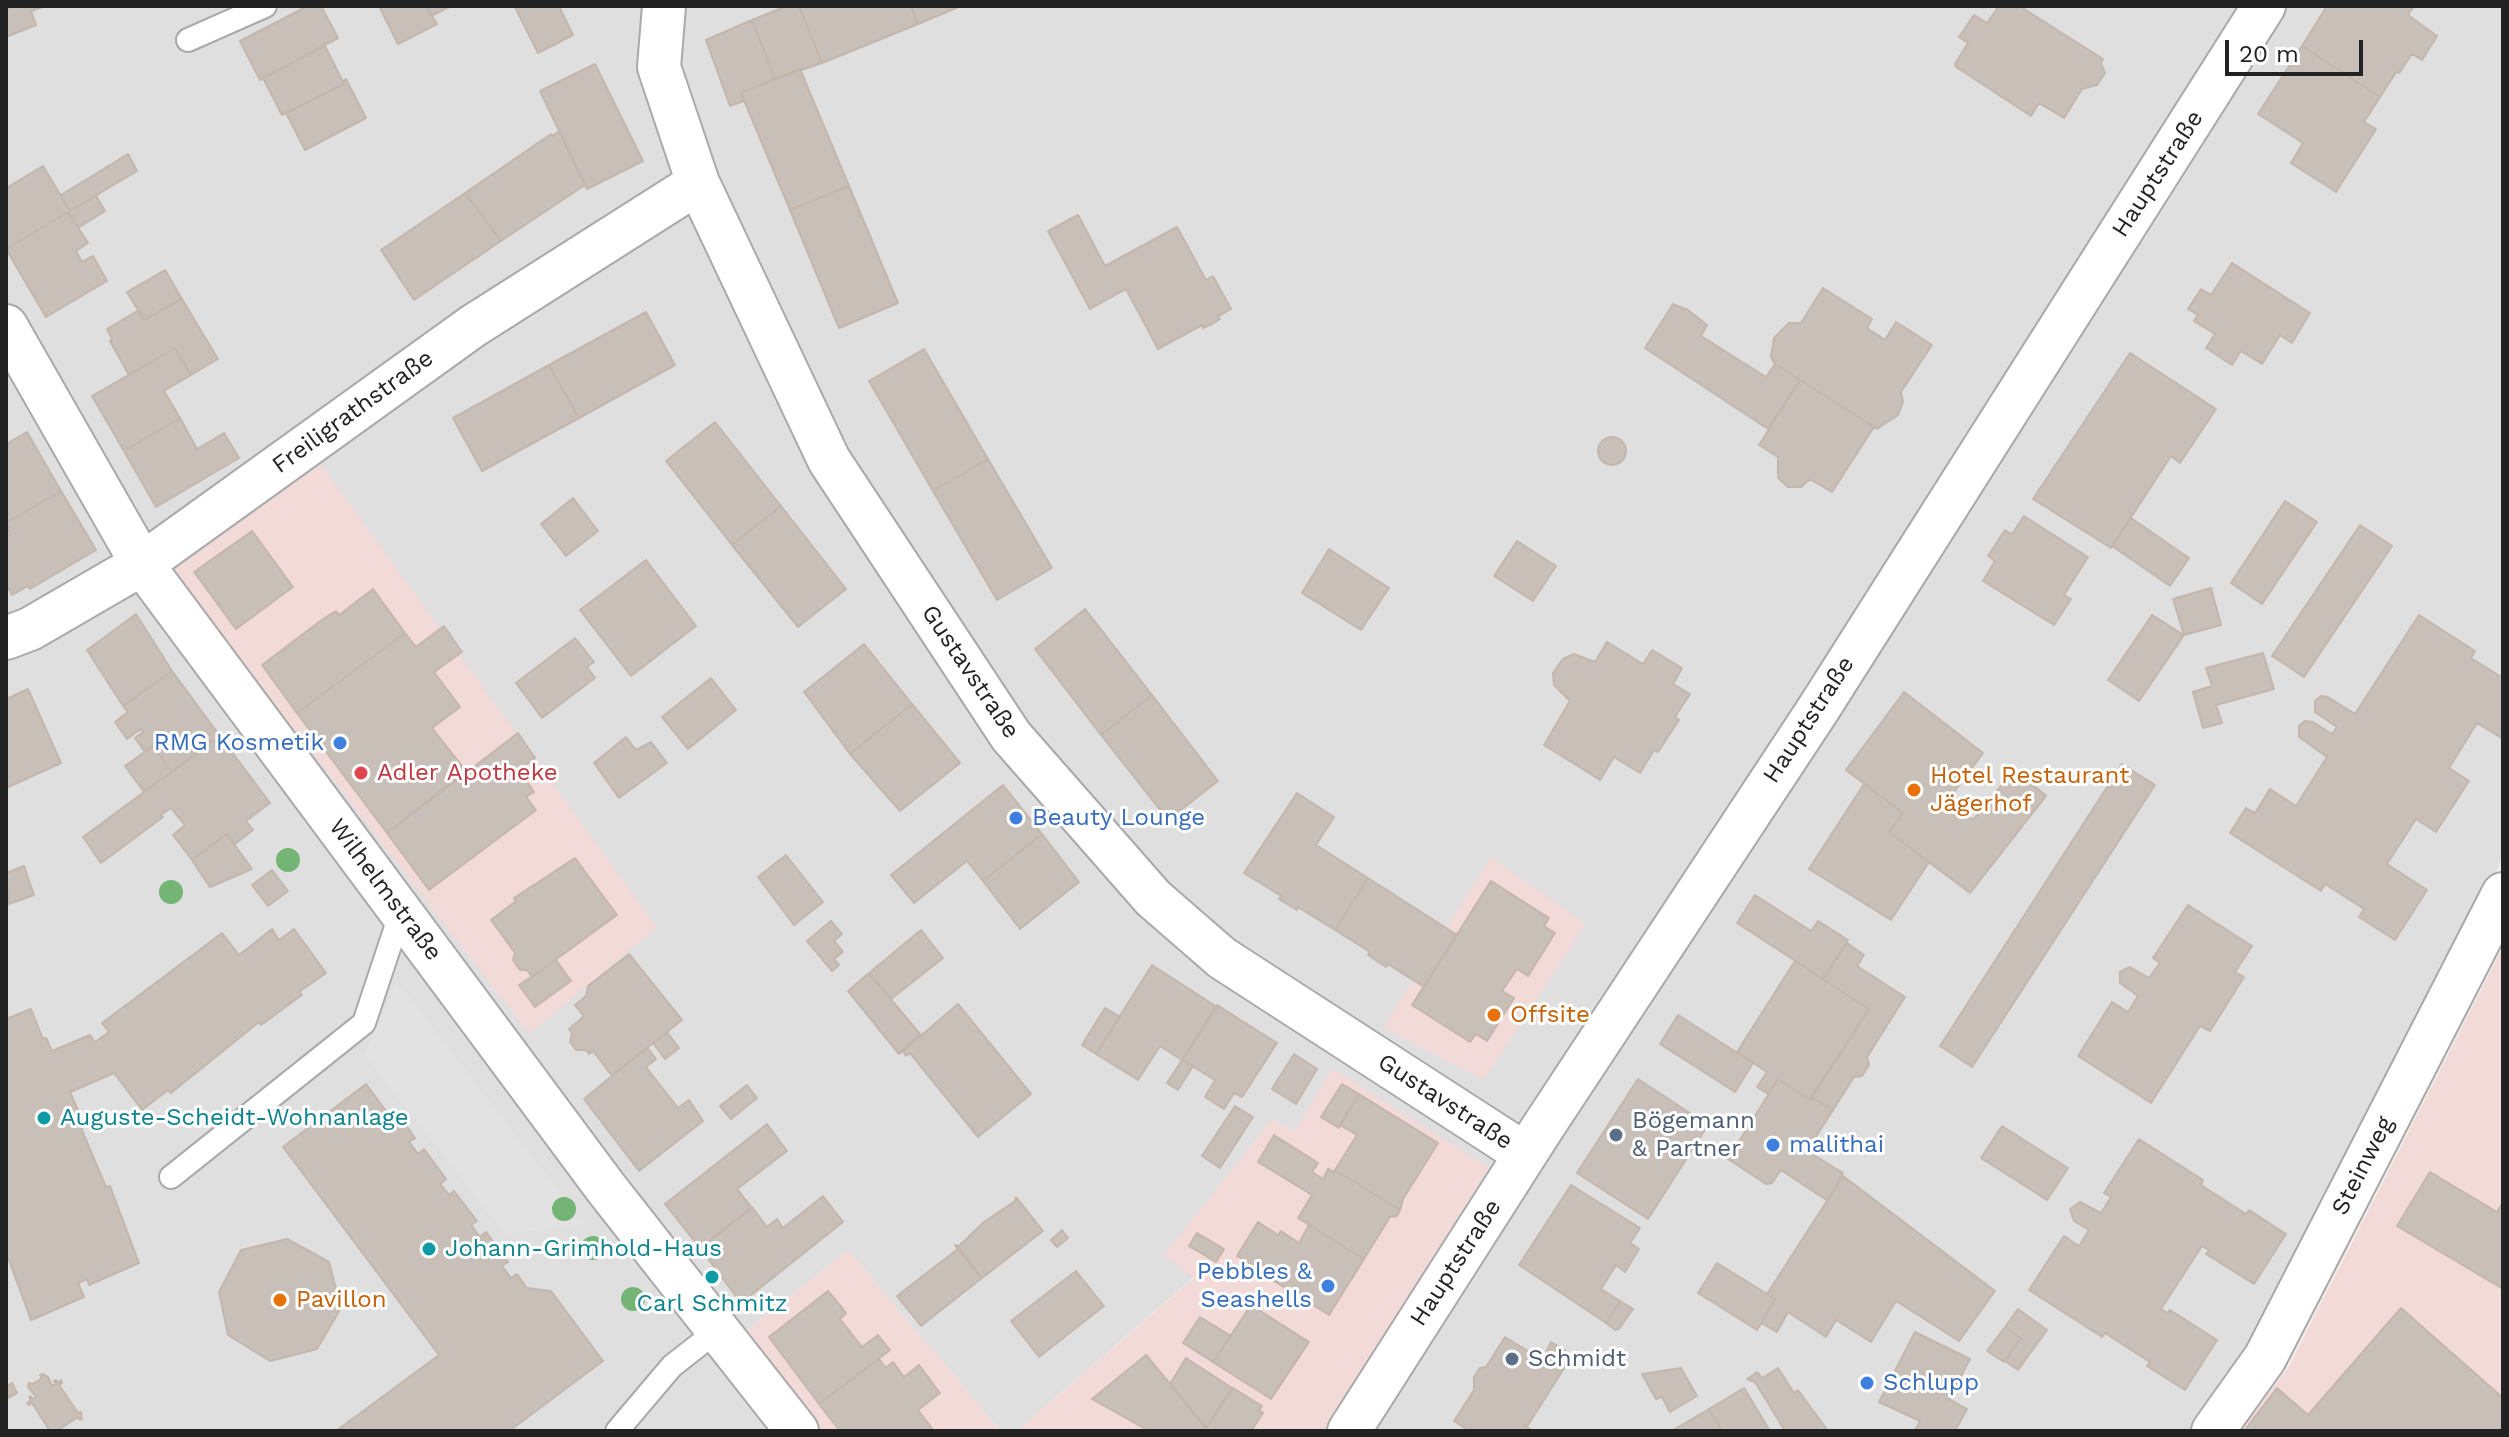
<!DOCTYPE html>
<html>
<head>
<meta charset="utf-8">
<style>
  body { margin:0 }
  #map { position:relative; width:2509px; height:1437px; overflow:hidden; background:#f2efe9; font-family:"Work Sans",sans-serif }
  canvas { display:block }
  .frame { position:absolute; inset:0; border:8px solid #222; pointer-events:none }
  .scale { position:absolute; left:2225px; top:40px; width:138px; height:36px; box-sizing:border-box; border:4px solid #222; border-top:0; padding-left:10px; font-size:24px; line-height:28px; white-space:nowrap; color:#222; -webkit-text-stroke:6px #fff; paint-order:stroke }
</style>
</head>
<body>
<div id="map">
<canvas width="2509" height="1437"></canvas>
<div class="frame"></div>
<div class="scale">20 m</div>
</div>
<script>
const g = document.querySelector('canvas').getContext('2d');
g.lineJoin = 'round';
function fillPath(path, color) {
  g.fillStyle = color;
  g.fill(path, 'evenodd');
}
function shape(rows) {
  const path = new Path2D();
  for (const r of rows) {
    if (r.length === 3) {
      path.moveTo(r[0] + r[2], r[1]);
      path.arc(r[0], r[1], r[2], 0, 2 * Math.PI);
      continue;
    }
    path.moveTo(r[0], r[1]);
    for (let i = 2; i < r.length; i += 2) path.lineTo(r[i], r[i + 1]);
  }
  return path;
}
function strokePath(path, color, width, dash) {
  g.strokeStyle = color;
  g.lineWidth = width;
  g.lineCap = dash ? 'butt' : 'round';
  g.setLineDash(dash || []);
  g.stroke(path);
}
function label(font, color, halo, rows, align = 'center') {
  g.font = font + ' "Work Sans",sans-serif';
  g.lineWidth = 6;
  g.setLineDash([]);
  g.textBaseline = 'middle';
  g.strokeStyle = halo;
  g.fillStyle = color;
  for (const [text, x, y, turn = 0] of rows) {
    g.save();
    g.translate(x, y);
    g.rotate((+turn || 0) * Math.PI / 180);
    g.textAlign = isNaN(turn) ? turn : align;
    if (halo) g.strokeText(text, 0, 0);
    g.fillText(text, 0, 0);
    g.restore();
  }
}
fillPath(shape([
  [6,6,2503,6,2503,858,2274,1301,2193,1431,1323,1431,1489,1168,1294,1132,1272,1119,1165,1255,1194,1277,1017,1431,1001,1431,848,1250,744,1333,821,1431,6,1431]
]), '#e0dfdf');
fillPath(shape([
  [321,464,657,927,529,1034,172,571],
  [1491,857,1586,924,1484,1080,1383,1028],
  [2503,947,2503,1431,2240,1431,2289,1366],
  [1332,1068,1489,1168,1323,1431,1017,1431,1194,1278,1164,1255,1272,1119,1294,1132],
  [848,1250,1001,1431,821,1431,744,1333]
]), '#f2dad9');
fillPath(shape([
  [397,981,585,1224,505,1234,364,1055]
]), '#e2e2e2');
const building = shape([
  [15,6,46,6,31,11,36,25,6,37,6,9,15,6],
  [308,6,321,6,338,38,260,80,240,41,308,6],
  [379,6,426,6,437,24,398,44,379,6],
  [426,6,451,6,431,16,426,6],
  [517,6,559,6,573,35,538,53,515,7,517,6],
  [787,6,799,6,822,63,775,79,752,20,787,6],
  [799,6,911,6,918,24,822,63,799,6],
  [911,6,961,6,918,24,911,6],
  [1999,6,2021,7,2103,59,2101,63,2105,73,2097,85,2082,89,2064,118,2039,103,2031,116,1956,67,1955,64,1968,43,1959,37,1974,15,1987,23,1999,6],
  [2327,6,2414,6,2408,15,2437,36,2422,60,2412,54,2399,73,2397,71,2380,97,2302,46,2327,6],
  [752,20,775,79,741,93,744,101,730,106,706,40,752,20],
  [325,46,344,84,282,115,263,78,325,46],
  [2302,46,2380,97,2364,122,2376,129,2336,192,2291,163,2303,143,2258,114,2302,46],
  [595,64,643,161,587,189,540,91,595,64],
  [800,69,849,186,790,210,741,93,800,69],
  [346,79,366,118,305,150,286,113,344,84,343,81,346,79],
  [559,131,585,185,501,241,465,193,551,134,553,136,559,131],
  [128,154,137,171,70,211,61,195,128,154],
  [43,166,70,211,6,249,6,188,43,166],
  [849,186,898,303,839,328,790,210,849,186],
  [465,193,501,241,414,300,381,250,465,193],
  [96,196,105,211,78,228,68,212,96,196],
  [68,212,88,243,76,251,82,262,93,256,107,281,46,317,6,249,68,212],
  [1078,215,1105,266,1177,227,1206,280,1213,276,1231,309,1218,316,1220,319,1212,324,1203,328,1202,325,1158,349,1126,289,1090,309,1048,231,1078,215],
  [2232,263,2310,313,2292,343,2280,335,2262,364,2241,351,2232,365,2206,348,2215,334,2194,321,2198,315,2188,309,2201,289,2211,295,2232,263],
  [165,270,182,299,144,320,127,292,165,270],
  [1823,288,1872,319,1867,328,1885,340,1896,322,1932,345,1901,392,1903,402,1898,415,1877,429,1775,364,1771,357,1774,338,1789,323,1801,323,1823,288],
  [182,299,218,359,191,375,175,348,129,375,110,341,112,339,107,329,139,310,144,320,182,299],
  [1673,304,1688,310,1707,325,1701,336,1766,377,1775,364,1800,380,1768,429,1645,348,1673,304],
  [646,312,675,365,579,418,549,365,646,312],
  [175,348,191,375,164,391,180,418,124,451,92,396,175,348],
  [924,349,988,459,933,491,869,381,924,349],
  [2130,353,2216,409,2180,463,2171,456,2111,548,2033,499,2130,353],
  [549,365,579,418,482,471,453,418,549,365],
  [1800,380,1874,427,1832,492,1810,479,1801,487,1788,487,1778,478,1778,457,1759,445,1800,380],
  [180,418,197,449,224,433,239,458,156,507,124,451,180,418],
  [715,422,781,506,732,545,666,461,715,422],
  [27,432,61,491,6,523,6,444,27,432],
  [1612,451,14],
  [988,459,1052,568,997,600,933,491,988,459],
  [61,491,96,550,30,589,28,586,12,595,6,584,6,538,10,535,6,523,61,491],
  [573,498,598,531,566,556,541,524,573,498],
  [2285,501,2317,522,2262,604,2231,583,2285,501],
  [781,506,846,589,798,627,732,545,781,506],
  [2024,516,2088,557,2064,595,2071,599,2054,625,1983,581,1995,561,1988,556,2005,530,2012,534,2024,516],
  [2131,518,2189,558,2170,586,2112,546,2131,518],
  [2360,525,2392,546,2304,677,2272,656,2360,525],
  [252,531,293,587,236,629,194,572,252,531],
  [1517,541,1556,566,1533,601,1494,576,1517,541],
  [1329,549,1389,588,1361,630,1302,593,1329,549],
  [646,560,696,626,631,676,580,610,646,560],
  [2211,588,2221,625,2184,635,2173,599,2211,588],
  [373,589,405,633,297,713,262,665,323,619,336,611,339,615,373,589],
  [1085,609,1152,695,1101,735,1035,649,1085,609],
  [136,614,172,671,123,706,87,650,136,614],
  [2152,615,2184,635,2139,701,2108,680,2152,615],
  [2419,615,2475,651,2471,658,2503,678,2503,739,2477,723,2449,768,2469,781,2436,832,2416,819,2387,864,2427,890,2395,940,2359,917,2364,909,2325,884,2321,891,2230,833,2246,808,2255,813,2270,789,2296,806,2327,757,2299,737,2299,726,2305,721,2313,722,2332,734,2337,727,2315,712,2315,701,2321,696,2328,697,2355,714,2419,615],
  [444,626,462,652,434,672,460,707,432,728,466,771,387,833,297,713,405,633,416,647,444,626],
  [575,638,594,662,587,667,595,678,542,718,516,683,575,638],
  [1607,642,1643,664,1652,650,1682,668,1673,684,1690,694,1675,717,1679,720,1658,752,1654,750,1640,773,1614,757,1600,780,1544,745,1570,701,1554,685,1553,673,1563,659,1574,654,1595,662,1607,642],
  [864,644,912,704,850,754,804,692,864,644],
  [2263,653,2274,689,2216,705,2222,723,2203,728,2193,692,2212,686,2206,668,2263,653],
  [172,671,220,736,172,772,153,746,145,752,135,738,143,732,141,729,127,739,115,722,128,712,123,706,172,671],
  [711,678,736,710,688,749,662,717,711,678],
  [28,689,61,763,6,788,6,699,28,689],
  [1904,692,1983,753,1948,800,1973,820,2015,769,2046,796,1970,893,1889,832,1903,813,1846,770,1904,692],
  [1152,695,1218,781,1168,820,1101,735,1152,695],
  [912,704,960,763,900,811,850,754,912,704],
  [518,733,535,758,519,770,534,792,526,797,536,810,429,890,387,833,518,733],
  [220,736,270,803,246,821,253,830,235,844,227,834,192,860,173,835,185,825,171,808,161,815,163,817,101,863,83,837,220,736],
  [626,737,636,750,651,742,667,763,619,798,594,763,626,737],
  [153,746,172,772,144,792,125,766,153,746],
  [2122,764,2155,785,1972,1067,1940,1046,2122,764],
  [1864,784,1903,813,1889,832,1929,862,1891,920,1809,869,1864,784],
  [1003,785,1042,834,983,881,967,861,914,903,891,875,1003,785],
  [1297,793,1334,817,1316,845,1368,878,1335,930,1298,907,1297,910,1279,899,1281,896,1244,873,1297,793],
  [227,834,252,869,210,887,193,862,194,858,227,834],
  [1042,834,1079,882,1020,929,983,881,1042,834],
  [786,855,823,902,794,925,758,877,786,855],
  [575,858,617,915,532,977,527,970,520,970,513,960,515,953,491,920,516,901,514,898,575,858],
  [24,866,34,895,9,904,6,873,24,866],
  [272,870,288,891,268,906,252,885,272,870],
  [1368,878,1457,935,1424,987,1388,964,1386,967,1368,955,1370,952,1335,930,1368,878],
  [1491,881,1549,918,1544,926,1555,933,1528,976,1517,969,1502,991,1514,998,1487,1041,1476,1034,1470,1042,1412,1005,1491,881],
  [1755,895,1811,931,1818,921,1848,940,1823,979,1737,923,1755,895],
  [2188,905,2252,946,2235,972,2244,977,2210,1031,2200,1026,2151,1103,2078,1056,2112,1002,2128,1012,2138,996,2120,983,2120,972,2130,967,2149,978,2160,963,2153,958,2188,905],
  [831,921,842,934,834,941,843,952,834,959,839,965,832,971,807,941,831,921],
  [272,929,279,940,294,929,326,973,299,992,302,995,261,1025,259,1022,171,1093,168,1090,142,1110,114,1073,70,1092,85,1127,81,1128,106,1187,110,1186,139,1263,89,1285,87,1279,78,1283,84,1297,31,1320,6,1252,6,1019,31,1009,43,1039,46,1038,52,1051,90,1035,95,1042,109,1032,102,1023,222,933,239,955,272,929],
  [921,930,943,958,891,999,869,973,921,930],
  [1847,943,1864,955,1857,966,1905,997,1867,1057,1869,1065,1862,1076,1854,1077,1833,1110,1811,1097,1869,1009,1823,979,1847,943],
  [629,954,682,1020,612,1076,593,1051,589,1054,586,1050,576,1050,570,1042,572,1033,569,1029,584,1016,575,1005,586,996,588,986,629,954],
  [556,960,571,981,535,1007,519,985,556,960],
  [1795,961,1869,1009,1810,1100,1778,1079,1768,1094,1757,1087,1767,1072,1737,1052,1795,961],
  [1152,965,1217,1007,1182,1060,1160,1046,1138,1080,1096,1054,1152,965],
  [869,973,920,1034,899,1054,848,991,869,973],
  [958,1004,1031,1094,978,1137,910,1053,906,1056,903,1051,958,1004],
  [1217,1005,1277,1043,1242,1097,1234,1093,1224,1109,1205,1097,1215,1080,1182,1060,1217,1005],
  [1105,1008,1120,1017,1096,1054,1082,1045,1105,1008],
  [1678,1015,1753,1063,1735,1092,1660,1044,1678,1015],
  [667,1032,679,1048,665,1059,653,1043,667,1032],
  [647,1047,656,1059,646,1067,678,1108,689,1100,703,1121,639,1171,584,1099,647,1047],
  [1294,1054,1317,1069,1296,1104,1272,1089,1294,1054],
  [1182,1060,1193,1066,1178,1090,1167,1083,1182,1060],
  [1638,1079,1708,1125,1648,1219,1577,1173,1638,1079],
  [1778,1079,1810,1100,1811,1097,1833,1110,1807,1151,1843,1173,1828,1201,1781,1170,1772,1183,1766,1184,1728,1159,1778,1079],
  [366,1084,397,1126,403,1121,415,1138,409,1142,418,1154,424,1149,446,1179,440,1184,449,1195,454,1191,477,1221,471,1225,480,1237,486,1232,508,1262,502,1266,511,1278,517,1274,527,1288,551,1291,603,1361,509,1431,336,1431,439,1355,283,1147,366,1084],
  [1342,1084,1359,1094,1339,1128,1321,1117,1342,1084],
  [747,1085,757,1098,731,1119,720,1106,747,1085],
  [1359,1094,1438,1143,1403,1199,1400,1210,1335,1170,1357,1135,1340,1125,1359,1094],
  [1235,1106,1253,1117,1220,1168,1202,1156,1235,1106],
  [767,1124,787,1151,737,1189,752,1208,700,1248,665,1204,767,1124],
  [2002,1126,2068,1168,2047,1200,1981,1158,2002,1126],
  [1274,1135,1318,1163,1312,1172,1323,1179,1328,1169,1334,1172,1335,1170,1400,1210,1397,1216,1390,1217,1364,1259,1298,1218,1312,1195,1258,1162,1274,1135],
  [2139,1139,2203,1180,2201,1185,2246,1214,2249,1210,2286,1234,2254,1284,2206,1254,2209,1250,2202,1246,2161,1309,2167,1313,2170,1310,2217,1340,2185,1390,2147,1366,2150,1362,2105,1333,2102,1337,2029,1290,2064,1236,2079,1246,2089,1230,2074,1221,2070,1209,2080,1202,2101,1213,2111,1197,2104,1193,2139,1139],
  [2430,1172,2497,1212,2503,1202,2503,1289,2397,1226,2430,1172],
  [1843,1176,1995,1291,1959,1341,1896,1301,1871,1342,1836,1320,1826,1337,1788,1312,1777,1332,1761,1323,1775,1299,1767,1294,1843,1176],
  [1571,1185,1640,1228,1630,1243,1639,1249,1625,1272,1616,1265,1601,1289,1620,1301,1606,1323,1519,1265,1571,1185],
  [823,1196,843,1222,741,1303,700,1248,752,1207,767,1227,777,1219,783,1228,823,1196],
  [1016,1197,1043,1231,982,1278,955,1245,959,1246,984,1222,1015,1201,1016,1197],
  [1258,1222,1278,1235,1281,1231,1299,1243,1309,1225,1364,1259,1329,1315,1274,1281,1279,1273,1265,1265,1257,1268,1237,1256,1258,1222],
  [1062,1230,1068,1238,1057,1247,1051,1240,1062,1230],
  [1197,1233,1224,1249,1216,1262,1189,1246,1197,1233],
  [287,1239,329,1262,341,1308,317,1349,270,1361,228,1335,219,1292,241,1250,287,1239],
  [959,1248,982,1278,921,1326,897,1296,959,1248],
  [1717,1263,1775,1299,1757,1330,1698,1293,1717,1263],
  [1076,1271,1104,1306,1039,1357,1011,1321,1076,1271],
  [828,1291,846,1313,840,1319,862,1347,878,1335,890,1350,819,1404,769,1337,828,1291],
  [1620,1301,1633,1309,1619,1329,1615,1330,1606,1323,1620,1301],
  [1251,1305,1309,1342,1271,1399,1213,1362,1251,1305],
  [2401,1308,2503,1398,2503,1431,2244,1431,2277,1388,2308,1415,2401,1308],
  [2018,1309,2047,1330,2018,1370,2005,1361,2021,1338,2005,1327,2018,1309],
  [1200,1317,1231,1336,1213,1362,1183,1343,1200,1317],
  [2005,1327,2021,1338,2004,1362,1987,1351,2005,1327],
  [1915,1332,1970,1359,1949,1399,1967,1409,1955,1431,1915,1431,1920,1421,1879,1402,1915,1332],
  [1505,1337,1536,1356,1545,1355,1551,1342,1566,1351,1558,1363,1565,1367,1528,1425,1524,1425,1533,1431,1469,1431,1454,1421,1474,1390,1474,1377,1480,1368,1486,1367,1505,1337],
  [1146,1355,1170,1384,1208,1431,1149,1431,1092,1399,1146,1355],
  [1186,1358,1232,1388,1206,1428,1170,1384,1186,1358],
  [879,1359,886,1368,893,1362,904,1377,919,1365,940,1393,918,1410,934,1431,840,1431,819,1404,879,1359],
  [1681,1368,1697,1396,1670,1412,1662,1397,1656,1399,1642,1374,1681,1368],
  [1778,1368,1794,1393,1798,1390,1828,1431,1785,1431,1755,1382,1747,1379,1757,1372,1762,1378,1778,1368],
  [43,1374,48,1377,52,1386,56,1384,54,1381,56,1380,58,1383,61,1380,62,1383,59,1385,78,1413,81,1412,82,1419,80,1420,78,1417,57,1431,50,1431,32,1403,29,1405,27,1403,30,1401,30,1396,33,1399,36,1397,28,1387,29,1383,33,1384,42,1378,40,1375,43,1374],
  [12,1383,17,1393,6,1399,6,1387,12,1383],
  [1233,1388,1262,1406,1259,1411,1263,1413,1251,1431,1208,1431,1206,1428,1233,1388],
  [1744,1388,1770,1431,1722,1431,1709,1409,1744,1388],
  [1709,1409,1722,1431,1676,1431,1675,1429,1709,1409]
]);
fillPath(building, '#c7bfb8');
strokePath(building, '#c4b6ab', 2);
const lane = shape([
  [188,40,265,6],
  [171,1177,364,1023,401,912],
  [617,1431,672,1366,718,1330]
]);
const street = shape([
  [664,6,659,67,698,183,829,460,1011,736,1153,898,1222,958,1525,1154],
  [6,326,142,564,606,1188,797,1431],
  [6,638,30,629,142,564,473,326,698,183],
  [1349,1431,1541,1130,1819,708,2264,6],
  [2213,1431,2265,1358,2503,894]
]);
strokePath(lane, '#a9a9a9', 26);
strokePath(street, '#a9a9a9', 46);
strokePath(lane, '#fff', 22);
strokePath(street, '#fff', 42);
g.fillStyle = '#74b475';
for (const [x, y] of [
  [288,860],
  [171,892],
  [564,1209],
  [593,1248],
  [633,1299]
]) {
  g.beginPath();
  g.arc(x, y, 12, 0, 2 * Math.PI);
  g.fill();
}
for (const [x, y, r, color] of [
  [340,743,8,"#3f7fe0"],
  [361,773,8,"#e0444e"],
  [1914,790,8,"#e8710a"],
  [1016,818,8,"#3f7fe0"],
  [1494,1015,8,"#e8710a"],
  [44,1118,8,"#0f9aa8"],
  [1616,1135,8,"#5c6f8a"],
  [1773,1145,8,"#3f7fe0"],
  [429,1249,8,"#0f9aa8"],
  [712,1277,8,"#0f9aa8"],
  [1328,1286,8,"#3f7fe0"],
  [280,1300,8,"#e8710a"],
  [1512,1359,8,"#5c6f8a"],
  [1867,1383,8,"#3f7fe0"]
]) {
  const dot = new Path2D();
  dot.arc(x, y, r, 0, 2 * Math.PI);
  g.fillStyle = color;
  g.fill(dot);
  strokePath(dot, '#fff', 3);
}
label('24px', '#222', '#fff', [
  ["Hauptstraße",2158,174,-57],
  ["Freiligrathstraße",353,412,-36],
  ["Gustavstraße",970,672,56],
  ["Hauptstraße",1809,720,-57],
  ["Wilhelmstraße",385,890,53],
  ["Gustavstraße",1445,1102,33],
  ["Steinweg",2363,1166,-63],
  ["Hauptstraße",1456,1263,-57]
]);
label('24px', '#366cbe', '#fff', [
  ["RMG Kosmetik",324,743,"right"],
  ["Beauty Lounge",1032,818],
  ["malithai",1789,1145],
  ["Pebbles &",1312,1272,"right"],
  ["Seashells",1312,1300,"right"],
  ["Schlupp",1883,1383]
], 'left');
label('24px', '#be3a42', '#fff', [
  ["Adler Apotheke",377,773]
], 'left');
label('24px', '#c56008', '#fff', [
  ["Hotel Restaurant",1930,776],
  ["Jägerhof",1930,804],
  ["Offsite",1510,1015],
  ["Pavillon",296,1300]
], 'left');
label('24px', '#0d838f', '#fff', [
  ["Auguste-Scheidt-Wohnanlage",60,1118],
  ["Johann-Grimhold-Haus",445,1249],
  ["Carl Schmitz",712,1304,"center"]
], 'left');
label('24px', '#4e5e75', '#fff', [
  ["Bögemann",1632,1121],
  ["& Partner",1632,1149],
  ["Schmidt",1528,1359]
], 'left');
</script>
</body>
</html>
